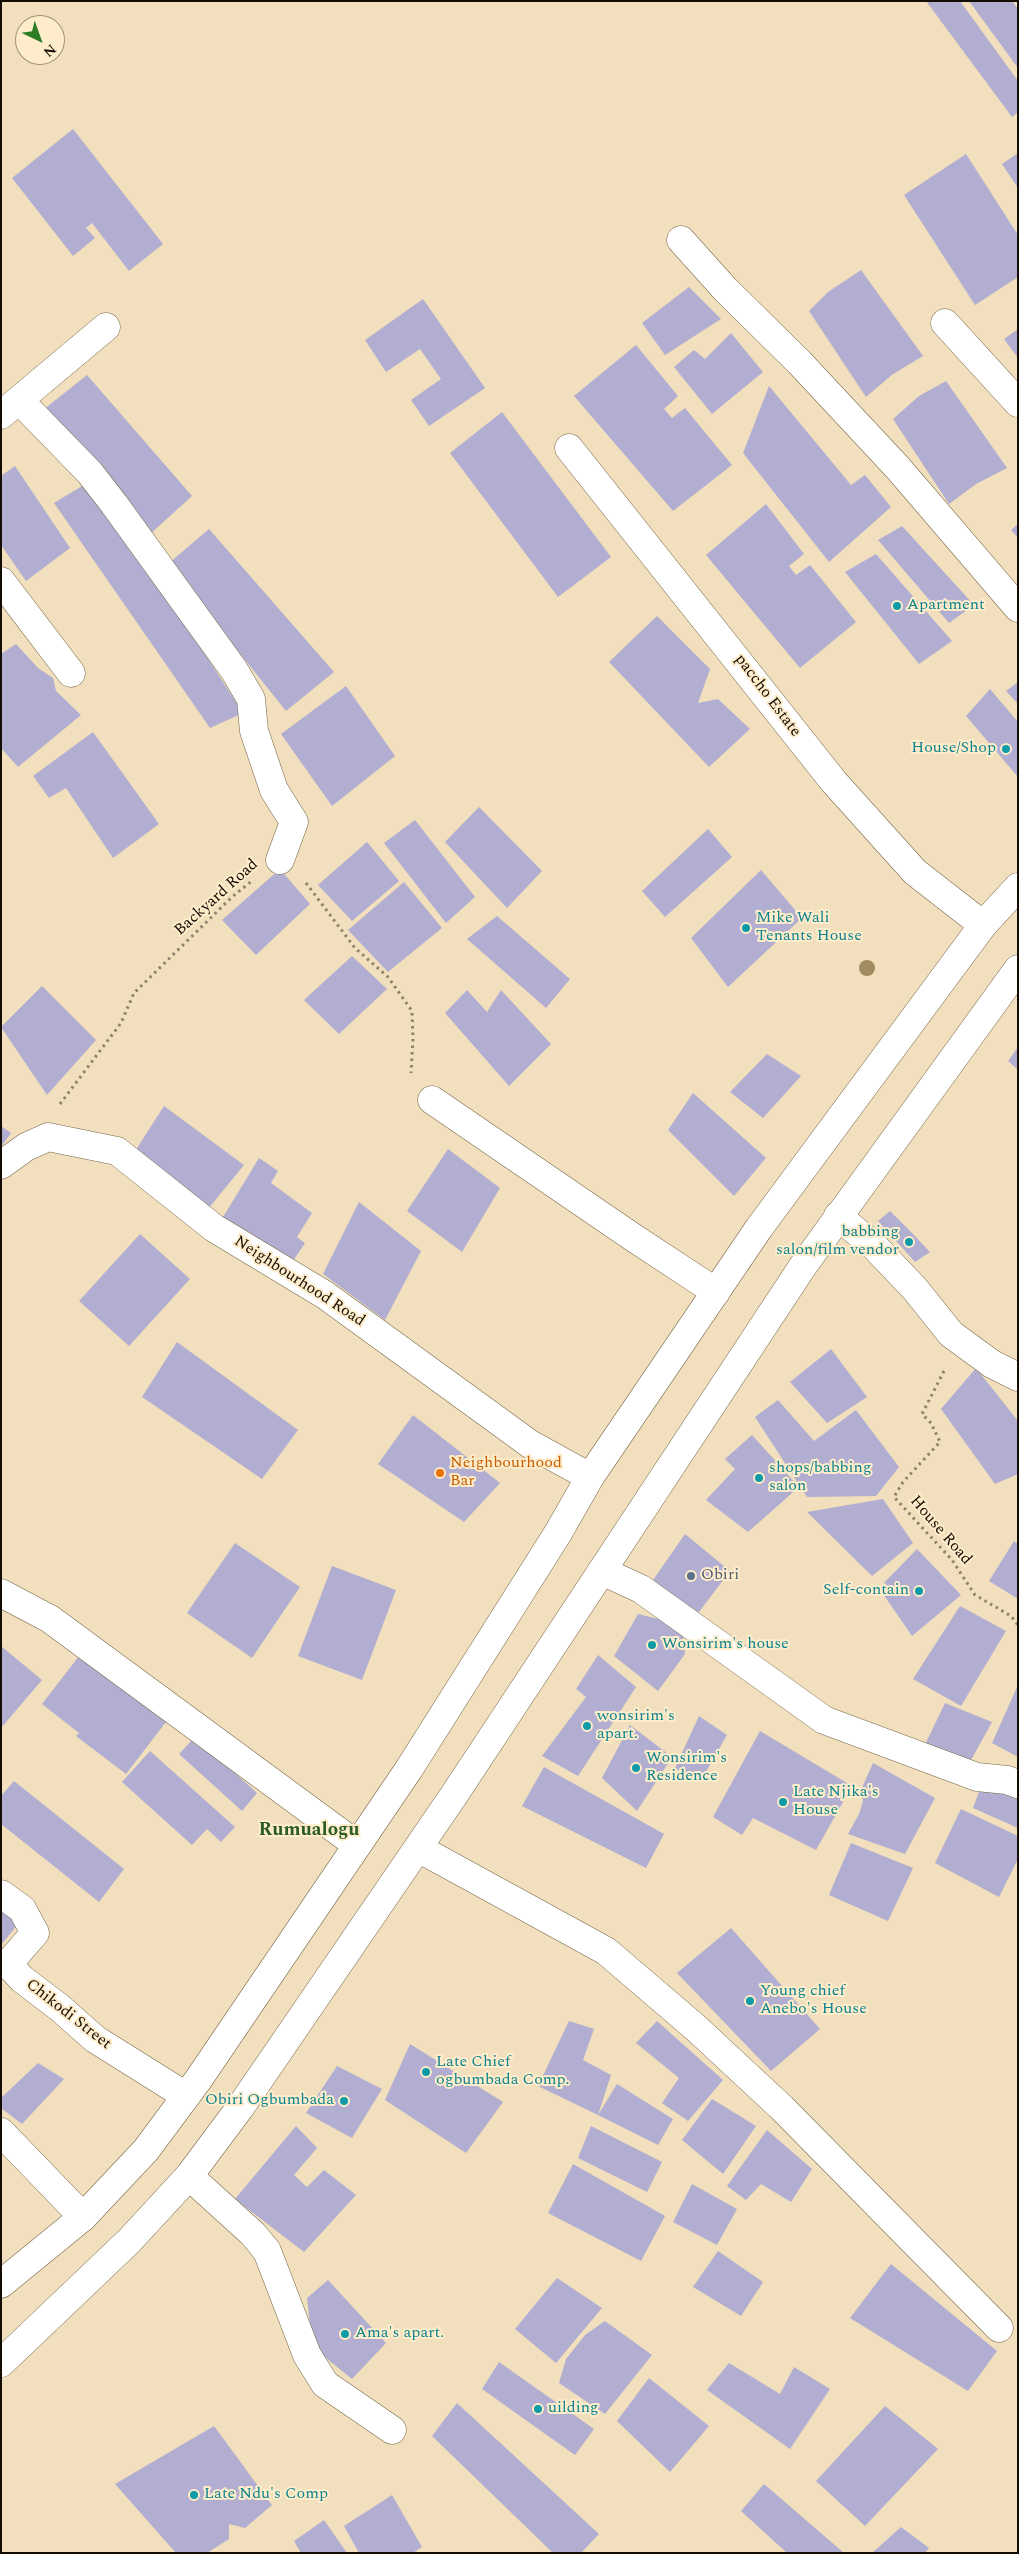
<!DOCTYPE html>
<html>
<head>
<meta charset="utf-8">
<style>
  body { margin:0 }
  #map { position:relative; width:1019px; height:2554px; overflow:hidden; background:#f1dfbd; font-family:Spectral,serif }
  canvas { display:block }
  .frame { position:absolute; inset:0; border:2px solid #130d03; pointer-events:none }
  .north { position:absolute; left:15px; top:15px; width:50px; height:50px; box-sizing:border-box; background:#feecca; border:1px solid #a0937a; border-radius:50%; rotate:138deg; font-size:14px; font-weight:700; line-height:20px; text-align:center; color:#130d03 }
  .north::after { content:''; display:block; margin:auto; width:18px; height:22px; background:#2d7c26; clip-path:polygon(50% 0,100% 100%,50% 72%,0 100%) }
</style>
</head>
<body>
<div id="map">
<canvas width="1019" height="2554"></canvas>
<div class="frame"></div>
<div class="north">N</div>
</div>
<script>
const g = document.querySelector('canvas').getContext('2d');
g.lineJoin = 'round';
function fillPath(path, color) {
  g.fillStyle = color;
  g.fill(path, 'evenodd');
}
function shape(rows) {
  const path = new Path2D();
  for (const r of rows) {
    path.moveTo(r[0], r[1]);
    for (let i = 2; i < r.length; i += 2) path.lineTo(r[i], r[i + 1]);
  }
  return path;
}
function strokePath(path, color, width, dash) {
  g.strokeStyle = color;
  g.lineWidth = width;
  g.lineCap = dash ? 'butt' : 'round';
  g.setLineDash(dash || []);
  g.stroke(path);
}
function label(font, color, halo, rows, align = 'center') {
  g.font = font + ' Spectral,serif';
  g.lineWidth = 4;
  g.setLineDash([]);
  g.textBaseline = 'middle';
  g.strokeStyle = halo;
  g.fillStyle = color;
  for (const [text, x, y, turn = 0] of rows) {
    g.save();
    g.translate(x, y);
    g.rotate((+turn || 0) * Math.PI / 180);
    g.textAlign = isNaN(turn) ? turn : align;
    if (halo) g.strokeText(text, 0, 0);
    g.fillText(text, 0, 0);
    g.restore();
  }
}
fillPath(shape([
  [926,1,960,1,1018,81,1018,112,1012,117],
  [969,1,1012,1,1018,9,1018,68],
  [73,129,163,244,129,271,92,223,86,228,95,238,73,256,12,178],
  [1018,153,1018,188,1002,164],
  [966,154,1018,235,1018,277,975,305,904,195],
  [861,270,923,356,893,374,866,397,809,311,828,292],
  [689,287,721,319,665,355,642,323],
  [423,299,485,388,429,426,411,400,441,379,420,349,386,372,365,340],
  [1018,329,1018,358,1004,339],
  [731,333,763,372,712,414,674,367,694,350,705,359],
  [636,345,678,396,664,409,672,418,685,408,732,465,673,511,574,396],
  [87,375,192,496,148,536,43,410],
  [946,381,1007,468,976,484,949,504,893,419,919,396],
  [769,386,851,485,865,475,891,507,829,562,743,453],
  [502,412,611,557,558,597,450,453],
  [15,466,70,548,26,581,1,545,1,476],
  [92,480,163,589,243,713,210,728,54,503],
  [766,504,804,554,789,566,796,575,810,565,856,622,800,668,706,555],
  [1018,524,1018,538,1011,530],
  [902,526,974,605,949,623,878,540],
  [209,529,334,672,286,711,168,564],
  [876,554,952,641,919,664,845,572],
  [657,616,710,669,698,703,718,699,750,729,709,767,609,662],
  [16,644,38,668,53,678,56,691,81,715,18,767,1,748,1,654],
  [1018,682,1018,704,1006,691],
  [346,686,395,756,332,806,281,734],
  [990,689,1018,722,1018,777,966,716],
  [93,732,159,824,113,858,66,788,49,798,33,776],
  [479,807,542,871,507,908,445,842],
  [415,820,475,897,446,923,384,843],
  [708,829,732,857,665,917,642,891],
  [367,842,399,881,352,921,318,885],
  [280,869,310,904,256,955,222,920],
  [761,870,802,918,728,987,691,938],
  [404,882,442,928,388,972,348,930],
  [497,916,570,979,546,1008,467,939],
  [352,956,387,989,339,1034,304,1000],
  [42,986,96,1040,47,1095,1,1027],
  [467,990,487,1012,501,990,551,1044,509,1086,445,1013],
  [1018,1047,1018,1070,1008,1061],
  [767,1054,801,1076,763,1118,730,1092],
  [693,1093,766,1158,734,1196,668,1130],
  [164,1106,244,1165,208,1209,132,1156],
  [1,1126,11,1133,1,1147],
  [448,1149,500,1188,462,1252,407,1211],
  [259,1158,278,1171,271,1183,312,1213,297,1237,305,1243,289,1267,220,1222],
  [359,1202,421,1251,385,1320,323,1274],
  [890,1211,911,1232,930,1252,915,1262,878,1221],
  [140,1234,190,1279,129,1346,79,1301],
  [177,1342,298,1430,262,1479,142,1397],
  [831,1349,867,1397,827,1423,790,1382],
  [976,1368,1018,1421,1018,1474,995,1484,941,1409],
  [778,1400,814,1441,856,1410,899,1467,876,1496,807,1497,755,1417],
  [413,1415,500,1483,464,1522,378,1464],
  [752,1435,799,1487,748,1532,706,1500,735,1469,725,1459],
  [883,1499,913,1543,872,1576,807,1512],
  [685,1534,730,1571,696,1616,653,1580],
  [1014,1541,1018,1544,1018,1599,989,1581],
  [235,1543,300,1587,252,1658,187,1613],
  [917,1549,961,1595,912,1636,879,1588],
  [332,1566,396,1590,362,1680,298,1656],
  [960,1606,1006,1631,961,1706,913,1679],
  [638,1614,663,1620,683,1636,685,1654,658,1691,614,1656],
  [1,1646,42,1680,1,1728],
  [598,1655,636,1687,578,1776,542,1756,586,1697,576,1689],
  [79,1656,166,1722,126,1774,76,1736,79,1733,42,1704],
  [1018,1685,1018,1757,992,1743],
  [945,1703,992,1722,965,1771,922,1751],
  [699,1716,727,1735,700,1782,675,1768],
  [630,1725,672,1757,637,1811,602,1778],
  [760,1731,852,1786,816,1850,753,1818,742,1835,713,1817],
  [195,1737,257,1793,242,1811,179,1754],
  [150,1751,235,1827,221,1842,207,1829,192,1845,122,1782],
  [873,1763,935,1798,905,1854,848,1834,859,1814,863,1801,861,1790],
  [544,1767,664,1834,646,1868,522,1806],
  [14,1781,124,1869,99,1902,1,1824,1,1796],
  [983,1781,1018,1797,1018,1828,973,1808],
  [961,1809,1018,1836,1018,1859,999,1897,935,1863],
  [851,1843,913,1868,888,1921,829,1895],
  [1,1909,19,1923,1,1945],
  [731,1928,820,2029,771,2071,677,1973],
  [569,2021,594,2029,583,2060,611,2075,598,2115,538,2086],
  [657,2021,723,2080,688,2121,662,2103,679,2078,636,2043],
  [410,2044,503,2102,466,2153,385,2100],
  [38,2063,64,2079,22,2124,1,2108,1,2098],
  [337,2066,382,2089,352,2138,306,2113],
  [617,2084,673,2119,658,2145,598,2115],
  [712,2099,756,2126,723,2174,682,2140],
  [296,2126,317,2148,294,2175,307,2187,324,2170,356,2195,304,2252,235,2199],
  [591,2126,662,2162,647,2192,578,2158],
  [767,2130,812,2169,791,2202,761,2184,746,2200,727,2186],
  [573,2164,665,2216,641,2261,548,2213],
  [692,2184,737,2209,717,2245,673,2222],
  [718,2251,763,2282,741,2316,693,2287],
  [891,2264,997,2351,968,2391,850,2318],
  [557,2278,602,2308,556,2363,515,2329],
  [328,2280,386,2343,352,2379,321,2354,310,2324,307,2298],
  [605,2321,652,2355,605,2414,559,2383,566,2359,585,2335],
  [499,2362,594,2429,575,2455,482,2389],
  [729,2363,780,2394,794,2367,830,2389,790,2449,707,2390],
  [649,2378,709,2426,670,2472,617,2421],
  [457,2403,599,2534,581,2553,553,2553,432,2436],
  [885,2406,938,2449,865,2526,816,2481],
  [214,2426,272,2505,245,2528,229,2524,229,2539,207,2553,176,2553,115,2484],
  [764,2484,844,2553,787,2553,741,2511],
  [392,2495,422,2547,413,2553,359,2553,344,2526],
  [324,2520,347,2553,301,2553,294,2541],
  [901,2527,929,2548,925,2553,872,2553]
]), '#b2aed1');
const minor = shape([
  [681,240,725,289,800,363,898,468,1018,608],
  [945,323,1018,403],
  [19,400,90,473,114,504,234,670,251,699,254,731,274,790,294,822,280,860],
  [1,415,106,327],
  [569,448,834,782,915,872,983,925],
  [1,581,71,673],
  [432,1100,631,1236,716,1292],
  [1,1165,26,1147,48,1137,117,1151,214,1228,325,1295,530,1444,590,1477],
  [838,1216,875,1247,915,1289,951,1334,992,1364,1018,1377],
  [602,1571,641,1589,824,1720,977,1777,1007,1780,1018,1784],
  [1,1593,50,1619,357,1845],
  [418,1848,606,1951,696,2028,782,2108,999,2328],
  [1,1894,22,1909,35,1933,8,1964,22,1979,60,2008,95,2039,186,2096],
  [1,2132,83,2217],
  [189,2176,253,2234,267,2251,307,2355,325,2384,392,2430]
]);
const secondary = shape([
  [1,2284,83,2217,146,2150,198,2080,409,1769,558,1533,590,1477,759,1228,983,925,1018,887],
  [1,2363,129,2241,189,2176,239,2109,454,1795,803,1266,1018,969]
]);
strokePath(minor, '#776748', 29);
strokePath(secondary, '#776748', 29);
strokePath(shape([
  [306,883,355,948,388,977,412,1011,413,1039,411,1073],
  [60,1104,121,1023,134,993,232,897,253,880],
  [944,1371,922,1414,931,1423,940,1442,903,1482,894,1497,952,1560,975,1595,1011,1616,1018,1625]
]), '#8f826b', 3, [2.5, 4]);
strokePath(minor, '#fff', 28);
strokePath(secondary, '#fff', 28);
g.fillStyle = '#a18c61';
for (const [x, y] of [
  [867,968]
]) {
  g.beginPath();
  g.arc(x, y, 8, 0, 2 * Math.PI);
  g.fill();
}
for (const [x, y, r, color] of [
  [897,606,5,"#0f9aa8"],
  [1006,749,5,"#0f9aa8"],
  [746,928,5,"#0f9aa8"],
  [909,1242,5,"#0f9aa8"],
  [440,1473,5,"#e8710a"],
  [759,1478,5,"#0f9aa8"],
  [691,1576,5,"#5c6f8a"],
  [919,1591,5,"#0f9aa8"],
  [652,1645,5,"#0f9aa8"],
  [587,1726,5,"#0f9aa8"],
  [636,1768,5,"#0f9aa8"],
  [783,1802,5,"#0f9aa8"],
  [750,2001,5,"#0f9aa8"],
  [426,2072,5,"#0f9aa8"],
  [344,2101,5,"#0f9aa8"],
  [345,2334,5,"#0f9aa8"],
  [538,2409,5,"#0f9aa8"],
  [194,2495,5,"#0f9aa8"]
]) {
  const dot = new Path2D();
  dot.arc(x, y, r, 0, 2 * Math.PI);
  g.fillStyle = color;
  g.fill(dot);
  strokePath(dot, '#feecca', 2);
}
label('16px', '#0d838f', '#feecca', [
  ["Apartment",907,606],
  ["House/Shop",996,749,"right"],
  ["Mike Wali",756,919],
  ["Tenants House",756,937],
  ["babbing",899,1233,"right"],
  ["salon/film vendor",899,1251,"right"],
  ["shops/babbing",769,1469],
  ["salon",769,1487],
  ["Self-contain",909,1591,"right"],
  ["Wonsirim's house",662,1645],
  ["wonsirim's",597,1717],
  ["apart.",597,1735],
  ["Wonsirim's",646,1759],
  ["Residence",646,1777],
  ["Late Njika's",793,1793],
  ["House",793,1811],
  ["Young chief",760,1992],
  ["Anebo's House",760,2010],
  ["Late Chief",436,2063],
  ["ogbumbada Comp.",436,2081],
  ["Obiri Ogbumbada",334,2101,"right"],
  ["Ama's apart.",355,2334],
  ["uilding",548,2409],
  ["Late Ndu's Comp",204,2495]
], 'left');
label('16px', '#130d03', '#feecca', [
  ["paccho Estate",767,696,53],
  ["Backyard Road",217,898,-42],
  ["Neighbourhood Road",299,1282,33],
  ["House Road",940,1531,49],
  ["Chikodi Street",68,2015,38]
]);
label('16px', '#c56008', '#feecca', [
  ["Neighbourhood",450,1464],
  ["Bar",450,1482]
], 'left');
label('16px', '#4e5e75', '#feecca', [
  ["Obiri",701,1576]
], 'left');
label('bold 19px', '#2b5c26', '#feecca', [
  ["Rumualogu",309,1831]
]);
</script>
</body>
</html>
